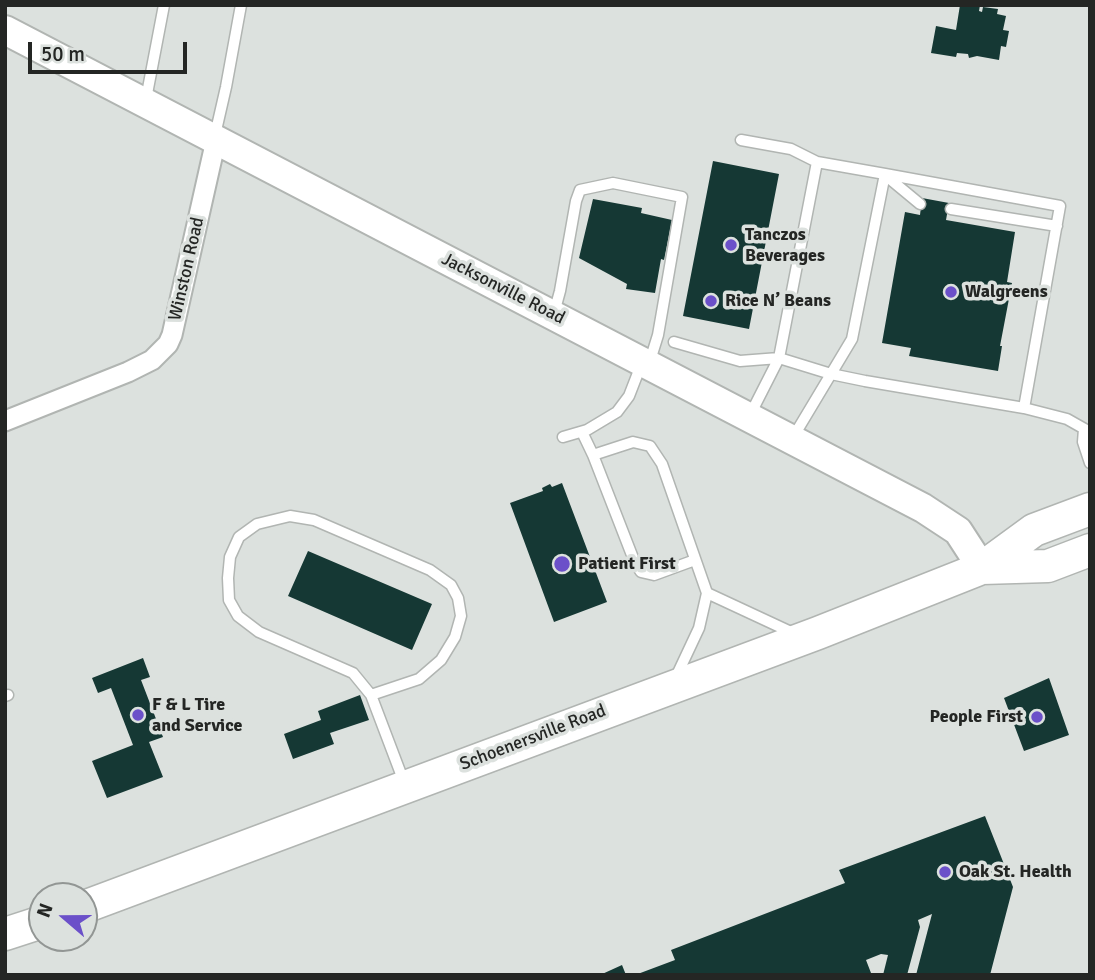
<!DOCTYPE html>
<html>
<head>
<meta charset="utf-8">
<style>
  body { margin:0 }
  #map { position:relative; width:1095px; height:980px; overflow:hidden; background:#dce1de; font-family:Signika,sans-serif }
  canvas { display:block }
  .frame { position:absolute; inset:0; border:7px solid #242624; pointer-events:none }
  .north { position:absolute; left:28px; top:882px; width:70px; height:70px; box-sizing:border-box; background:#dce1de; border:2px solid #929694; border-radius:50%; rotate:290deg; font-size:19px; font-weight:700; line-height:28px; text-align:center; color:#242624 }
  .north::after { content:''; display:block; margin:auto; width:24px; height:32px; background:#6b50c9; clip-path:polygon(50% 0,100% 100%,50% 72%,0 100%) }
  .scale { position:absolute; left:28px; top:42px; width:159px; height:32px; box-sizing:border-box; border:4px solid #242624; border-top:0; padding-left:9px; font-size:21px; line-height:24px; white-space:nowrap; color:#242624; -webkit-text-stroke:5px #dce1de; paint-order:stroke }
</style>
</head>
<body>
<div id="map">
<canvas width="1095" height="980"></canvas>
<div class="frame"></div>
<div class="north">N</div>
<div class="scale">50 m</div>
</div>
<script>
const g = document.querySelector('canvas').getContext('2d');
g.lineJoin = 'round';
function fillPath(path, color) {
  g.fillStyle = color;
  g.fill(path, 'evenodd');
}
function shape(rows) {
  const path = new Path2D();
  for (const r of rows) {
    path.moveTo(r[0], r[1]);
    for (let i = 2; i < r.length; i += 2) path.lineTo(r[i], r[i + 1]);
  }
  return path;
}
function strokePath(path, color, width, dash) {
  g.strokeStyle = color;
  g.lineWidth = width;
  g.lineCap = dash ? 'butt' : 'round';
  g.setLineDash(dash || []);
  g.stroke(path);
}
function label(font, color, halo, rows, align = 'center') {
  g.font = font + ' Signika,sans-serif';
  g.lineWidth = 7;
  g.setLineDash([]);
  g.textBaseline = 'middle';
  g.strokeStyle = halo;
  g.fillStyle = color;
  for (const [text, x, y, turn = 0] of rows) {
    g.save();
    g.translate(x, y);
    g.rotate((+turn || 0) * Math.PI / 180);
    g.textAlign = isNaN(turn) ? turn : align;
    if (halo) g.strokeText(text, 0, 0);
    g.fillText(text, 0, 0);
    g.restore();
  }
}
fillPath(shape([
  [960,5,980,5,979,11,982,12,983,7,998,9,997,14,1006,16,1003,30,1009,31,1006,47,1001,46,999,60,977,56,969,58,968,54,957,53,956,57,931,53,936,26,956,30],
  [713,161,779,174,749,329,683,316],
  [922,198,949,203,946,220,1015,232,1007,282,1012,283,1000,346,1002,346,998,371,909,356,911,348,882,343,905,212,920,215],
  [593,199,642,208,641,213,672,220,664,260,661,259,655,293,626,289,627,284,579,258],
  [562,483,607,602,554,622,510,503,543,491,542,488,550,484,552,487],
  [308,551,432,604,412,650,288,596],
  [143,658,150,677,141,680,163,737,149,742,163,777,107,798,92,761,133,745,111,688,98,693,92,678],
  [1049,678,1069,735,1024,751,1004,698],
  [360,695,369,720,330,733,334,744,293,759,284,734,321,720,318,711],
  [985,816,1013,887,990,975,916,975,932,914,918,920,920,927,907,975,883,975,888,955,881,954,866,960,871,973,867,975,635,975,675,960,671,950,845,883,839,870],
  [622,965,626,975,600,975]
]), '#153834');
const lane = shape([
  [146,99,164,5],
  [215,135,226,87,241,5],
  [741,140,791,149,817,162],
  [885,174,1060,206,1024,408],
  [885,175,920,204],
  [951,209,1057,226],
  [554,313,560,291,576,201,580,190,613,183,682,197,658,335,649,364],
  [674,342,740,361,779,358,831,374,865,381,1024,408,1067,419,1090,432],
  [749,417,779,358,817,162,885,174,852,339,792,439],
  [1084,429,1083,442,1090,463],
  [582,432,593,455,633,442,650,446,662,464,707,593,699,628,676,677],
  [563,437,587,430,617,412,629,396,641,365],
  [593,455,635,563,641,572,654,575,695,560],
  [707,593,793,633],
  [371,695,419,679,441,660,455,637,461,616,458,598,451,585,430,570,314,520,290,516,257,524,239,537,230,557,228,578,229,600,238,616,259,632,353,673,371,695,404,782],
  [5,696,8,695]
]);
const street = shape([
  [5,421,128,372,152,360,168,344,172,335,216,140]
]);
const secondary = shape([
  [5,30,923,508,958,531,982,568]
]);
const primary = shape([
  [982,568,1048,566,1090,550],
  [84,907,818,633,982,568,1034,530,1090,509],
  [5,934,42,922]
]);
strokePath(lane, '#b1b5b2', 13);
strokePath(street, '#b1b5b2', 23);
strokePath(secondary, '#b1b5b2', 32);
strokePath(primary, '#b1b5b2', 35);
strokePath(lane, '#fff', 10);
strokePath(street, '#fff', 19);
strokePath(secondary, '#fff', 28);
strokePath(primary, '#fff', 32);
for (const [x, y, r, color] of [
  [731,245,7,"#6b50c9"],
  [951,292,7,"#6b50c9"],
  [711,301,7,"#6b50c9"],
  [562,564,9,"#6b50c9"],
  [138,715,7,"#6b50c9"],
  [1037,717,7,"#6b50c9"],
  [945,872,7,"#6b50c9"]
]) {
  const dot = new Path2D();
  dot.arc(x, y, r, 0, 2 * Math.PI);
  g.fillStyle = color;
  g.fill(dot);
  strokePath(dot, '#dce1de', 2.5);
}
label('bold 18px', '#242624', '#dce1de', [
  ["Tanczos",745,235],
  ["Beverages",745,256],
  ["Walgreens",965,292],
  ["Rice N’ Beans",725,301],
  ["Patient First",578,564],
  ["F & L Tire",152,705],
  ["and Service",152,726],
  ["People First",1023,717,"right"],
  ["Oak St. Health",959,872]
], 'left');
label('18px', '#242624', '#dce1de', [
  ["Winston Road",187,269,-77],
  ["Jacksonville Road",503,289,27],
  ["Schoenersville Road",533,738,-21]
]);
</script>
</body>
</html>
